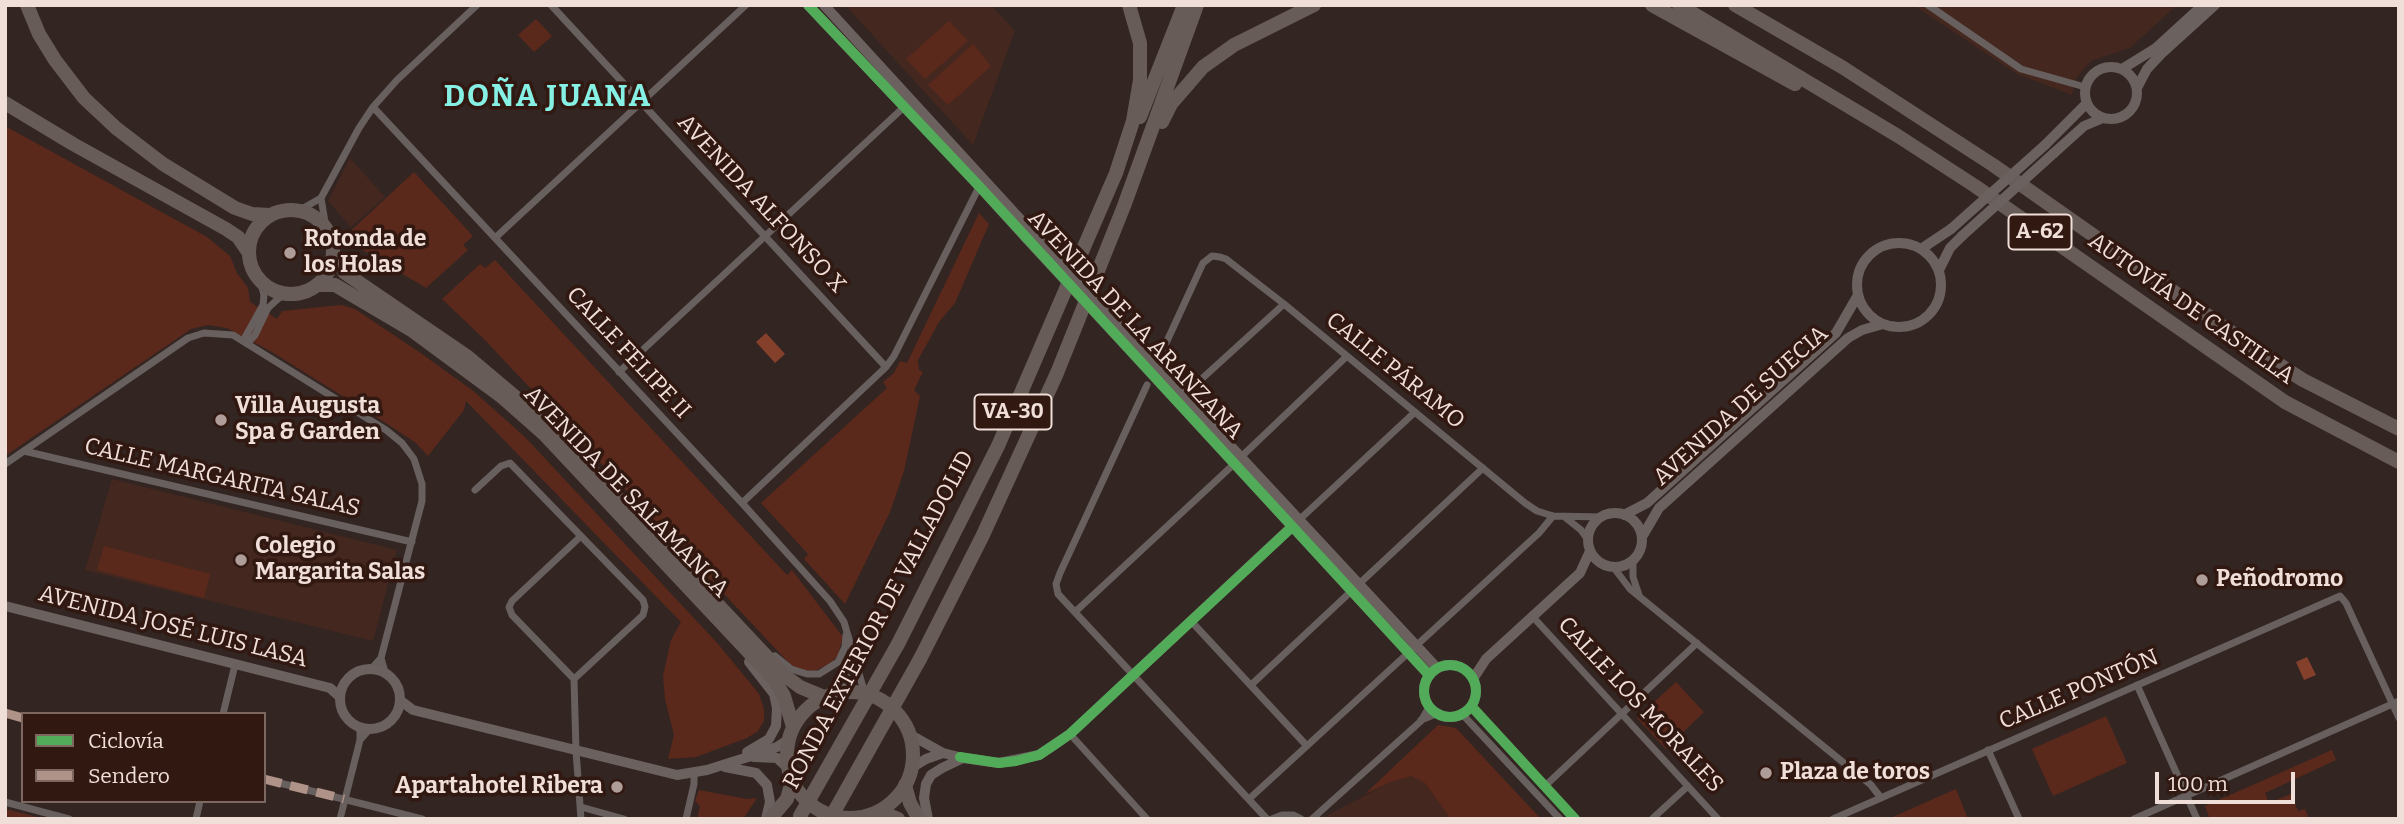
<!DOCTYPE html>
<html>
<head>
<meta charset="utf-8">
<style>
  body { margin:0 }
  #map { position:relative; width:2404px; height:824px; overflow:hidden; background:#332522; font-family:Bitter,serif }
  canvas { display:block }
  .frame { position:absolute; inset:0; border:7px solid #f0ded9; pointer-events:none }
  .legend { position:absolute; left:21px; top:712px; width:245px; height:91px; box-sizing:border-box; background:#311811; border:2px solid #7d6761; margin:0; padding:9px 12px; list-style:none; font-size:21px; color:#f0ded9 }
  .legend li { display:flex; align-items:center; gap:14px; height:35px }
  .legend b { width:35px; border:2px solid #7d6761 }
  .scale { position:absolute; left:2155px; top:772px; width:140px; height:32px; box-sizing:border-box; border:4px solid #f0ded9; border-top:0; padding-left:9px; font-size:21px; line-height:24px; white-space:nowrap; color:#f0ded9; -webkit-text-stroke:5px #311811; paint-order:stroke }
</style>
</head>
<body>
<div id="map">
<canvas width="2404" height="824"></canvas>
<div class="frame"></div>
<ul class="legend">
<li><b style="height:9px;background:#51ab58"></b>Ciclovía</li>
<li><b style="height:9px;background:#af9288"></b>Sendero</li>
</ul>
<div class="scale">100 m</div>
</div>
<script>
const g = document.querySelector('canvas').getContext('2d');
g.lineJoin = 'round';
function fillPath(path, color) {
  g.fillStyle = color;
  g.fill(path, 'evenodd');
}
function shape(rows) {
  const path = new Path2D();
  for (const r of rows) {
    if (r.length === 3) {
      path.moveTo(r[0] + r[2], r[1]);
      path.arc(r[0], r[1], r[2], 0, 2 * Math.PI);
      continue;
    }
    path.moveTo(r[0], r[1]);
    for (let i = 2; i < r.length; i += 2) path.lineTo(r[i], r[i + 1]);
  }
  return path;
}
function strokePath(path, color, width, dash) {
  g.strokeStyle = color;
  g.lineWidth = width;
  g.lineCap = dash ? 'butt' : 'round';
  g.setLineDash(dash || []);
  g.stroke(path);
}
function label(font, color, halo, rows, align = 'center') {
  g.font = font + ' Bitter,serif';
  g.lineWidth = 7;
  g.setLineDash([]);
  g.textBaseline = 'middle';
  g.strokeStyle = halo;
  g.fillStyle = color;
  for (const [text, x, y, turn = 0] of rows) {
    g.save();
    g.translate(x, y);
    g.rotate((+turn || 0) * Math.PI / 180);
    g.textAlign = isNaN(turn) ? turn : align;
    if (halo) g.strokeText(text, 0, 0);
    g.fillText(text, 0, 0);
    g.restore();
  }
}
fillPath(shape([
  [845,5,991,5,1015,31,973,145],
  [1913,5,2177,5,2130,48,2091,61,2076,78,2072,95,2017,74],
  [350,158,385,197,351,227,328,201],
  [112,479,397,550,373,641,85,570],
  [1408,776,1419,778,1425,783,1451,819,1320,819,1391,782]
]), '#44271e');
fillPath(shape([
  [536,19,552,36,534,52,518,35],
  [949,21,968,41,925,79,906,59],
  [973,44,991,66,948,105,928,85],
  [5,126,207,237,230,256,237,273,248,288,250,302,277,319,282,311,302,309,341,305,355,309,422,354,472,390,525,437,719,645,759,694,764,709,764,721,758,731,747,738,696,757,668,759,674,735,665,699,663,676,671,640,681,622,466,401,464,410,428,456,416,443,392,427,272,352,227,328,208,325,191,329,5,456],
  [414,172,473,236,463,245,468,250,426,288,343,238],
  [979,213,989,224,955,303,939,322,918,360,919,370,923,372,914,390,920,396,904,471,890,512,845,604,804,559,808,554,761,503,887,388,883,382,894,373,900,361,907,363],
  [495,260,787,575,792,570,843,637,838,655,832,662,815,671,795,669,789,663,484,339,442,299,480,264,485,268],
  [104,546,210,574,204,598,97,570],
  [1676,682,1704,712,1666,749,1637,718],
  [2106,716,2127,763,2053,796,2032,749],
  [1438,725,1456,728,1541,819,1451,819,1425,783,1411,776,1391,782,1365,794],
  [2332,750,2336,760,2265,793,2269,803,2291,794,2298,811,2305,809,2309,819,2210,819,2205,806],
  [1956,789,1968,819,1888,819],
  [699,790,747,799,757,798,743,819,697,819,700,806,695,801],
  [5,809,45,819,5,819]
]), '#5b291b');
fillPath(shape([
  [766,333,785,354,775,363,756,342],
  [2307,657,2316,675,2304,680,2296,662]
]), '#85402c');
strokePath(shape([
  [551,5,886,367],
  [1928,5,2021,69,2085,87],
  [373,107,742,503,830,601,844,622,865,694],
  [321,198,326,228],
  [300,210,321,198,359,128,373,107,397,80,477,5],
  [495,238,746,5],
  [243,341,263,305,264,295,260,280],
  [247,344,255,335,268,308,279,298,288,294],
  [1161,354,1203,263,1212,256,1220,257,1226,259,1284,304,1525,503,1537,511,1553,516,1602,517],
  [619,372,904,107],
  [1147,385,1060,573,1056,584,1058,594,1267,819],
  [1184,395,1284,304],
  [24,451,412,542],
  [1242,456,1347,356],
  [5,464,188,338,204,333,233,335,386,430,402,443,414,459,422,484,422,501,381,658,372,668],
  [475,490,501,466,510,463,643,600,645,607,643,615,574,679],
  [742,503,886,367,894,356,981,183],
  [1566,518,1581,530,1588,540],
  [1299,520,1415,412],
  [581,536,512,601,509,607,512,615,574,679,576,751,581,819],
  [1633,561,1633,577,1639,595],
  [1614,568,1630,589,1871,785,1881,798],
  [1075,612,1234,464],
  [1533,617,1718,819],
  [1190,620,1307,746],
  [775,656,791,669,807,674,819,674,838,662,845,647,846,635],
  [381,658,385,672],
  [1251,685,1483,468],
  [2137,685,2197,819],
  [834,694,843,684,853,660],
  [1472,707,1575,819],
  [5,713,23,718],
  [223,714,235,665],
  [1463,715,1560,819],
  [1421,720,1436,714],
  [1070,734,1147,819],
  [360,740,369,730],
  [1988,750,2019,819],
  [264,779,422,819],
  [1545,786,1697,643],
  [1249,799,1539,533,1553,516],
  [5,802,69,819],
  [581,807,624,819],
  [196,819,200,801],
  [340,819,360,740,360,728],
  [686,819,694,784,694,773],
  [1272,819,1282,815,1293,815,1301,819],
  [1312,819,1421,721,1429,707],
  [1652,819,1688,786],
  [1833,819,2340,596,2346,603,2399,718],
  [2134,819,2399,701]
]), '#68605e', 7);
strokePath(shape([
  [808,5,978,185,1025,237],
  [824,5,1031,231],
  [2111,93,26],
  [2122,69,2156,48,2203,5],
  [2137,88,2147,69,2161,54,2215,5],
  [2045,145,2087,103],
  [2054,153,2084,126,2103,118],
  [1899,285,42],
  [1921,249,1951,229],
  [1939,270,1950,248,1962,236],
  [1118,325,1437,668],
  [1113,332,1429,675],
  [1615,540,27],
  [1624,515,1647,503,1836,333,1858,295],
  [1642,537,1659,508,1848,338,1862,330,1883,324],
  [5,606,330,688,340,697],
  [1450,691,26],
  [370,699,30],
  [1473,679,1486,659,1580,573,1590,551],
  [401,701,413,710,677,775,707,770,748,757,777,747,788,740],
  [909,734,943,753,963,758,999,763,1039,755,1070,734,1299,520],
  [747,752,769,739,776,726,777,708,774,694,749,662],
  [754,757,777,758,788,768],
  [725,767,756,773,767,785,770,802,766,819],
  [911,768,926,759,943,753],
  [928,819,924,798,926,784,931,775,942,768,963,758]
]), '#6b615f', 10);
strokePath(shape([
  [27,5,39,34,55,60,84,98,116,128,163,164,235,208,252,214,270,215],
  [1652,5,1795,84],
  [1679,5,1898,136,1975,186,2285,402,2399,462],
  [1735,5,1842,67,1993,165,2261,353,2303,380,2399,429],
  [5,103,73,144,226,229,238,237,249,253],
  [1140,117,1184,5],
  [1162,122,1171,104,1203,67,1234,45,1314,5],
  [291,252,42],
  [334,255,345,273,468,357,551,427,784,675,800,687,824,697],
  [318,285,335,285,413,331,501,396,544,434,773,678,784,696,793,727],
  [898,644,998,446,1116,173,1133,121,1140,80,1140,43,1129,5],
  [920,659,982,537,1057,373,1124,206,1197,5],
  [850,755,63],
  [905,785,910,803,919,819],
  [879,811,898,819],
  [770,819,787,799,792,781]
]), '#685c59', 14);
strokePath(shape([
  [1951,229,2045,145],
  [1031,231,1118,325],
  [1962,236,2054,153],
  [1025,237,1113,332]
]), '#6b615f', 10);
strokePath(shape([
  [800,816,898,644],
  [830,819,920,659]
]), '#685c59', 14);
strokePath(shape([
  [5,713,23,718],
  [264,779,344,799]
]), '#af9288', 9, [18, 9]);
strokePath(shape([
  [808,5,978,185,1429,675],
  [1450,691,26],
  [1472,707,1575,819],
  [960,757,999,763,1016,761,1039,755,1054,745,1070,734,1292,527]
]), '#51ab58', 10);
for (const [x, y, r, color] of [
  [290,253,7,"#ae9d99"],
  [221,420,7,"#ae9d99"],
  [241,560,7,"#ae9d99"],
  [2202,580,7,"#ae9d99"],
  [1766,773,7,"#ae9d99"],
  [617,787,7,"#ae9d99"]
]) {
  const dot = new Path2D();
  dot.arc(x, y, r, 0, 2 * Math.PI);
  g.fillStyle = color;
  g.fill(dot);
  strokePath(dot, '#311811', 2.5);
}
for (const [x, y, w] of [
  [2040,232,63],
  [1013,412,77]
]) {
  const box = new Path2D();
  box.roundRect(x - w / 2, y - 17.5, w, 35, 5);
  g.fillStyle = '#311811';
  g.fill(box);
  strokePath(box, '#f0ded9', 2);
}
label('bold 21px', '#f0ded9', null, [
  ["A-62",2040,232],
  ["VA-30",1013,412]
]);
label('23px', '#f0ded9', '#311811', [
  ["AVENIDA ALFONSO X",761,204,47],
  ["AUTOVÍA DE CASTILLA",2191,309,35],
  ["AVENIDA DE LA ARANZANA",1135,325,47],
  ["CALLE FELIPE II",628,353,47],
  ["CALLE PÁRAMO",1395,371,39],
  ["AVENIDA DE SUECIA",1741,406,-42],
  ["CALLE MARGARITA SALAS",222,478,13],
  ["AVENIDA DE SALAMANCA",626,492,46],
  ["RONDA EXTERIOR DE VALLADOLID",879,620,-62],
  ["AVENIDA JOSÉ LUIS LASA",173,627,14],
  ["CALLE PONTÓN",2079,690,-23],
  ["CALLE LOS MORALES",1640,705,47]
]);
label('bold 23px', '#f0ded9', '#311811', [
  ["Rotonda de",304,240],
  ["los Holas",304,266],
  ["Villa Augusta",235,407],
  ["Spa & Garden",235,433],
  ["Colegio",255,547],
  ["Margarita Salas",255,573],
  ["Peñodromo",2216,580],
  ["Plaza de toros",1780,773],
  ["Apartahotel Ribera",603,787,"right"]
], 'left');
g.letterSpacing = '2px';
label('bold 30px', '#86f0e5', '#311811', [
  ["DOÑA JUANA",548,98]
]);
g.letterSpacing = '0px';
</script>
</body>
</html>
